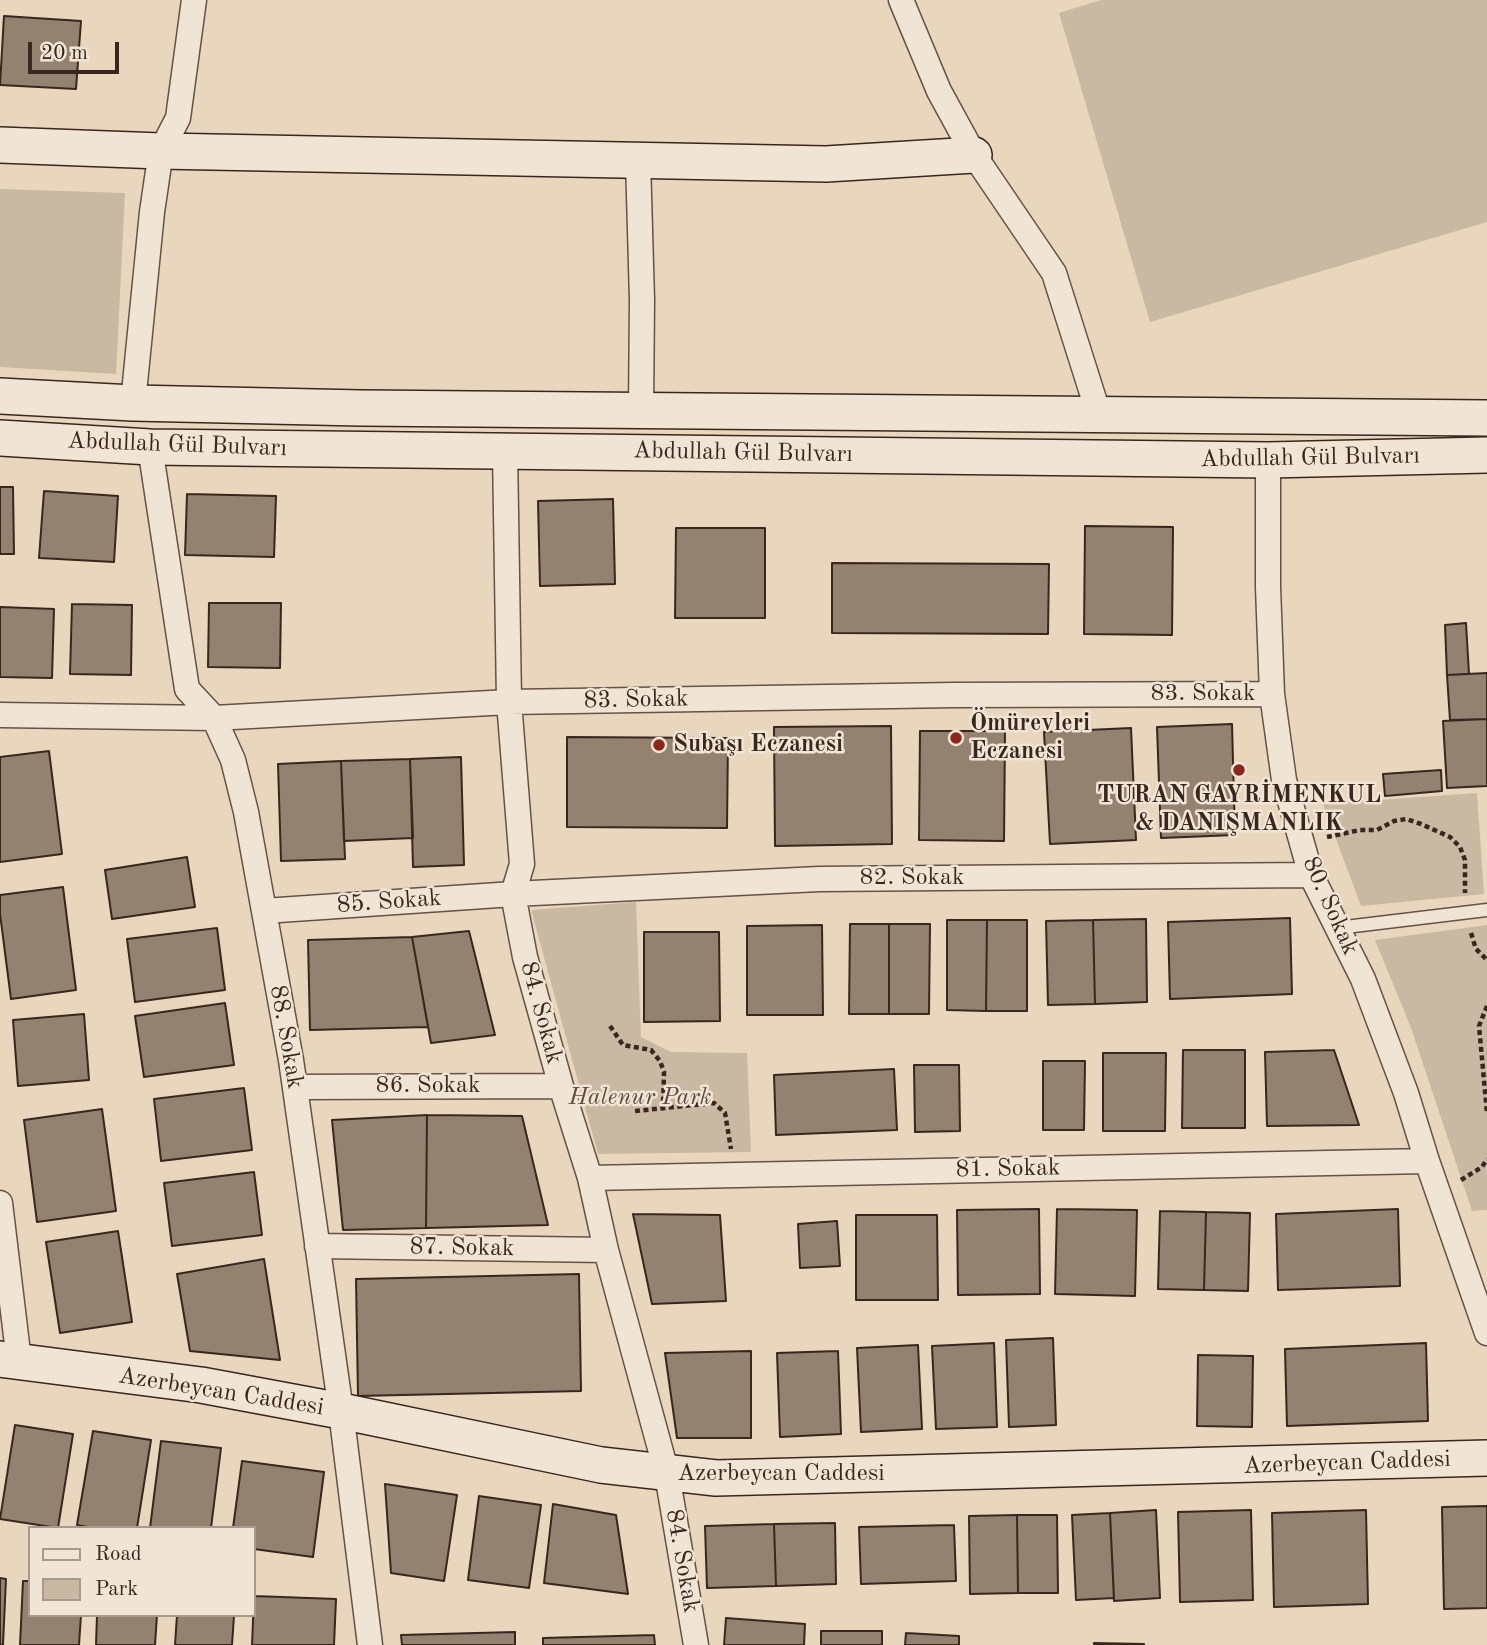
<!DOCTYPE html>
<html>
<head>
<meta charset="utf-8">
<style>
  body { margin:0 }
  #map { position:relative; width:1487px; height:1645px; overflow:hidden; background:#e8d7bd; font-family:"Old Standard TT",serif }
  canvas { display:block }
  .legend { position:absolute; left:28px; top:1526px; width:228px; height:91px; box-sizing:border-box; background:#f0e5d4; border:2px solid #a7998b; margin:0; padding:9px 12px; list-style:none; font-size:21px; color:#39261e }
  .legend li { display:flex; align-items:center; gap:14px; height:35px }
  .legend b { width:35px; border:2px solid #a7998b }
  .scale { position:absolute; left:28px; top:42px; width:91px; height:32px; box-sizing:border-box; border:4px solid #39261e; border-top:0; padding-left:9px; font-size:21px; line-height:24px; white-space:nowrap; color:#39261e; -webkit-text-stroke:5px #f0e5d4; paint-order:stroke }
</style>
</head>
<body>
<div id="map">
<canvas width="1487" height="1645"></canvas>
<ul class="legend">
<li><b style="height:9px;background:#f0e5d4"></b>Road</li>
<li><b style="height:19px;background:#cab9a2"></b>Park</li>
</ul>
<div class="scale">20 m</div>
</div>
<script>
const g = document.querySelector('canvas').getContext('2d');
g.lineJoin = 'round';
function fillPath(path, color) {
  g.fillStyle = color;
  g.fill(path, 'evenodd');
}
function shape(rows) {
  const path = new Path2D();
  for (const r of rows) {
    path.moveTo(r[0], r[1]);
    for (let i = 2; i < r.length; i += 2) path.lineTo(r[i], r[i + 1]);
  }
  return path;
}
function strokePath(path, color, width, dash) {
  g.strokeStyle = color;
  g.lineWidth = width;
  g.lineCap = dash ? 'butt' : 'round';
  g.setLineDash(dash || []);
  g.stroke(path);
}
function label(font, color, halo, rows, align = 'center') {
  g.font = font + ' "Old Standard TT",serif';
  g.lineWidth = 5;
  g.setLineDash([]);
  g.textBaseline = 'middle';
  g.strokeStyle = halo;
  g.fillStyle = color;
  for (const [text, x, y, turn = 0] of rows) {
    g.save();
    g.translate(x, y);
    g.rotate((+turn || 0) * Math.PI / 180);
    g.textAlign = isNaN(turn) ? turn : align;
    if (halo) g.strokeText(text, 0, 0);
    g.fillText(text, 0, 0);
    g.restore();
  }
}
fillPath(shape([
  [1101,0,1487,0,1487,222,1150,322,1059,13],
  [0,189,125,193,116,374,0,367],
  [1477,793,1484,894,1361,906,1323,804],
  [636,902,641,1037,671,1052,747,1053,751,1152,598,1154,531,910],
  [1487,925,1487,1210,1472,1211,1411,1028,1375,940]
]), '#cab9a2');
const building = shape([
  [4,16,81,21,76,89,0,85,4,16],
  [0,487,13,487,14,554,0,554,0,487],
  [44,491,118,496,114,562,39,558,44,491],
  [187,494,276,496,274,557,185,555,187,494],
  [613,499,615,584,540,586,538,501,613,499],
  [1085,526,1173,527,1172,635,1084,634,1085,526],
  [676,528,765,528,765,618,675,618,676,528],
  [832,563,1049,564,1048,634,832,633,832,563],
  [209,603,281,603,280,668,208,667,209,603],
  [72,604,132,605,131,675,70,674,72,604],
  [0,607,54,609,52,678,0,677,0,607],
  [1466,623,1469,674,1447,675,1445,625,1466,623],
  [1487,673,1487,719,1450,720,1447,675,1487,673],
  [1487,719,1487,786,1447,788,1443,721,1487,719],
  [1232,724,1235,835,1161,838,1157,727,1232,724],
  [891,726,892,844,775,846,774,727,891,726],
  [1131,728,1136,840,1050,844,1044,732,1131,728],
  [920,731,1005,731,1004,841,919,840,920,731],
  [567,737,728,738,727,828,567,827,567,737],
  [49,751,62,854,0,862,0,757,49,751],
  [461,757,464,865,413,867,410,759,461,757],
  [410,759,413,838,344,841,341,761,410,759],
  [341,761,345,859,281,861,278,764,341,761],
  [1441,770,1442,791,1385,796,1383,774,1441,770],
  [187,857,195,907,112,919,105,870,187,857],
  [63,887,76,990,11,999,0,914,0,895,63,887],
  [1290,918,1292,994,1170,999,1168,922,1290,918],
  [1146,919,1147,1002,1095,1004,1093,920,1146,919],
  [947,920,987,920,986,1011,947,1010,947,920],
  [987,920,1027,920,1027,1011,986,1011,987,920],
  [1093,920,1095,1004,1048,1005,1046,921,1093,920],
  [850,924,889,924,889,1014,849,1014,850,924],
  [889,924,930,924,929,1014,889,1014,889,924],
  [822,925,823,1015,747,1015,747,926,822,925],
  [217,928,225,990,135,1002,127,939,217,928],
  [469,931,495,1035,431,1043,412,937,469,931],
  [644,932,719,932,720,1021,644,1022,644,932],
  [412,937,428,1027,310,1030,308,940,412,937],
  [225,1003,234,1065,144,1077,135,1016,225,1003],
  [84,1014,89,1080,18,1086,13,1020,84,1014],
  [1183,1050,1245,1050,1245,1128,1182,1128,1183,1050],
  [1334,1050,1359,1125,1267,1126,1265,1052,1334,1050],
  [1103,1053,1166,1053,1165,1131,1103,1131,1103,1053],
  [1043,1061,1085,1061,1084,1130,1043,1130,1043,1061],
  [914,1065,959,1065,960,1131,915,1132,914,1065],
  [894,1069,897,1130,776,1135,774,1075,894,1069],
  [244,1088,252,1150,161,1161,154,1099,244,1088],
  [102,1109,116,1211,37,1222,24,1120,102,1109],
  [427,1115,522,1116,548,1225,426,1228,427,1115],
  [427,1115,426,1228,343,1230,332,1120,427,1115],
  [254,1172,262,1235,172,1246,164,1183,254,1172],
  [1039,1209,1040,1294,958,1295,957,1210,1039,1209],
  [1057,1209,1137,1210,1135,1296,1055,1294,1057,1209],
  [1398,1209,1400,1286,1278,1290,1276,1214,1398,1209],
  [1160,1211,1206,1212,1204,1290,1158,1289,1160,1211],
  [1206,1212,1250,1213,1248,1291,1204,1290,1206,1212],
  [633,1214,720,1215,726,1301,652,1304,633,1214],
  [856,1215,937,1215,938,1300,856,1300,856,1215],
  [837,1221,840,1266,800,1268,798,1224,837,1221],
  [118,1231,132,1322,60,1333,46,1242,118,1231],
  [264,1259,280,1360,190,1351,177,1274,264,1259],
  [579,1274,581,1391,358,1396,356,1279,579,1274],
  [1053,1338,1056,1425,1009,1427,1006,1340,1053,1338],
  [994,1343,997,1427,936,1429,932,1346,994,1343],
  [1426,1343,1428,1421,1287,1426,1285,1349,1426,1343],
  [918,1345,922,1429,861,1432,857,1348,918,1345],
  [751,1351,751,1438,677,1438,665,1353,751,1351],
  [838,1351,841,1434,780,1437,777,1353,838,1351],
  [1198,1355,1253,1356,1252,1427,1197,1426,1198,1355],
  [15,1425,73,1434,58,1528,0,1519,15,1425],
  [93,1431,151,1440,137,1528,93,1528,77,1525,93,1431],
  [161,1441,221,1448,211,1528,150,1528,161,1441],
  [242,1461,324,1472,313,1557,254,1549,254,1528,233,1528,242,1461],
  [385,1484,457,1495,444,1581,391,1573,385,1484],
  [479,1496,541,1505,529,1588,468,1580,479,1496],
  [553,1504,616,1515,628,1594,544,1583,553,1504],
  [1487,1506,1487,1608,1444,1609,1442,1507,1487,1506],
  [1156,1510,1160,1598,1114,1601,1110,1513,1156,1510],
  [1251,1510,1253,1600,1180,1602,1178,1512,1251,1510],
  [1366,1510,1368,1604,1274,1607,1272,1513,1366,1510],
  [1110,1513,1114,1598,1076,1600,1072,1515,1110,1513],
  [1017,1515,1018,1593,970,1594,969,1516,1017,1515],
  [1017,1515,1057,1515,1058,1593,1018,1593,1017,1515],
  [835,1523,836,1584,776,1586,774,1524,835,1523],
  [774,1524,776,1586,707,1588,705,1526,774,1524],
  [954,1525,956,1581,861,1584,859,1527,954,1525],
  [0,1578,6,1579,3,1645,0,1645,0,1578],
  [23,1581,30,1581,30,1615,81,1615,79,1645,20,1645,23,1581],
  [254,1596,336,1599,334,1645,252,1645,254,1596],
  [97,1615,157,1615,155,1645,96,1645,97,1615],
  [177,1615,234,1615,232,1645,175,1645,177,1615],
  [726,1618,805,1624,804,1645,724,1645,726,1618],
  [821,1631,882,1631,882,1645,821,1645,821,1631],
  [515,1632,515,1645,402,1645,401,1635,515,1632],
  [906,1633,959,1636,959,1645,905,1645,906,1633],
  [654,1635,655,1645,543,1645,543,1638,654,1635],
  [1094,1643,1144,1644,1144,1645,1094,1645,1094,1643]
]);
fillPath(building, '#948271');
strokePath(building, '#39261e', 2);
const lane = shape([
  [1337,928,1487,910]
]);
const street = shape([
  [901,0,939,91,974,155,1054,273,1099,415],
  [638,160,642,300,641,410],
  [133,403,152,212,161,151,178,118,194,0],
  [150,447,187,689,214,718,233,760,246,812,291,1060,341,1411,370,1645],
  [505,450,509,702,522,864,513,894,525,957,561,1086,590,1178,606,1250,667,1474,696,1645],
  [1268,460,1268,587,1272,694,1284,780,1311,875,1363,979,1406,1093,1427,1161,1487,1333],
  [0,715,214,718,509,702,954,695,1272,694],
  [264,911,513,894,819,879,1311,875],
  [295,1087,561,1086],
  [590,1178,1427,1161],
  [0,1203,19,1361],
  [317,1246,606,1250]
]);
const secondary = shape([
  [0,145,161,151,826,164,974,155],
  [0,396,133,403,361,408,1487,418],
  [0,438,150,447,1268,460,1487,455],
  [0,1359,201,1385,341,1411,601,1465,716,1478,1487,1458]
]);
strokePath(lane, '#655246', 15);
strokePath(street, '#655246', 27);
strokePath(secondary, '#39261e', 38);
strokePath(shape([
  [1327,837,1360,830,1377,830,1394,821,1406,819,1421,824,1450,837,1460,847,1465,860,1465,893],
  [1471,933,1476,949,1487,960],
  [1487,1006,1479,1026,1487,1113],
  [610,1026,623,1045,651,1050,660,1061,664,1072,663,1107],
  [635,1111,714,1103,725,1113,731,1149],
  [1461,1180,1482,1167,1487,1159]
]), '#39261e', 4.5, [5, 3.5]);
strokePath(lane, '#f0e5d4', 12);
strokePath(street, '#f0e5d4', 24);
strokePath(secondary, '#f0e5d4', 35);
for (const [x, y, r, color] of [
  [956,738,7,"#8f2418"],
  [659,745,7,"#8f2418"],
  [1239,770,7,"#8f2418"]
]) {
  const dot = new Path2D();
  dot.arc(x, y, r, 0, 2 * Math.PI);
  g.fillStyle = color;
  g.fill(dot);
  strokePath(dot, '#f0e5d4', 2.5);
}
label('24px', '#39261e', '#f0e5d4', [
  ["Abdullah Gül Bulvarı",177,445,2],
  ["Abdullah Gül Bulvarı",743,453,1],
  ["Abdullah Gül Bulvarı",1310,458,-1],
  ["83. Sokak",1203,694],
  ["83. Sokak",636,700,-1],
  ["82. Sokak",912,878],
  ["85. Sokak",389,902,-4],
  ["80. Sokak",1330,906,66],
  ["84. Sokak",541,1013,75],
  ["88. Sokak",286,1037,80],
  ["86. Sokak",428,1086],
  ["81. Sokak",1008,1169,-1],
  ["87. Sokak",462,1248,1],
  ["Azerbeycan Caddesi",221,1392,9],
  ["Azerbeycan Caddesi",1347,1463,-2],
  ["Azerbeycan Caddesi",781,1474],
  ["84. Sokak",682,1561,80]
]);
label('bold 24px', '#39261e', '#f0e5d4', [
  ["Ömürevleri",970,724],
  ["Eczanesi",970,752],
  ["Subaşı Eczanesi",673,745],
  ["TURAN GAYRİMENKUL",1239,796,"center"],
  ["& DANIŞMANLIK",1239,824,"center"]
], 'left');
label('italic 24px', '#5d4b3f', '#f0e5d4', [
  ["Halenur Park",640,1098]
]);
</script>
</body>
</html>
